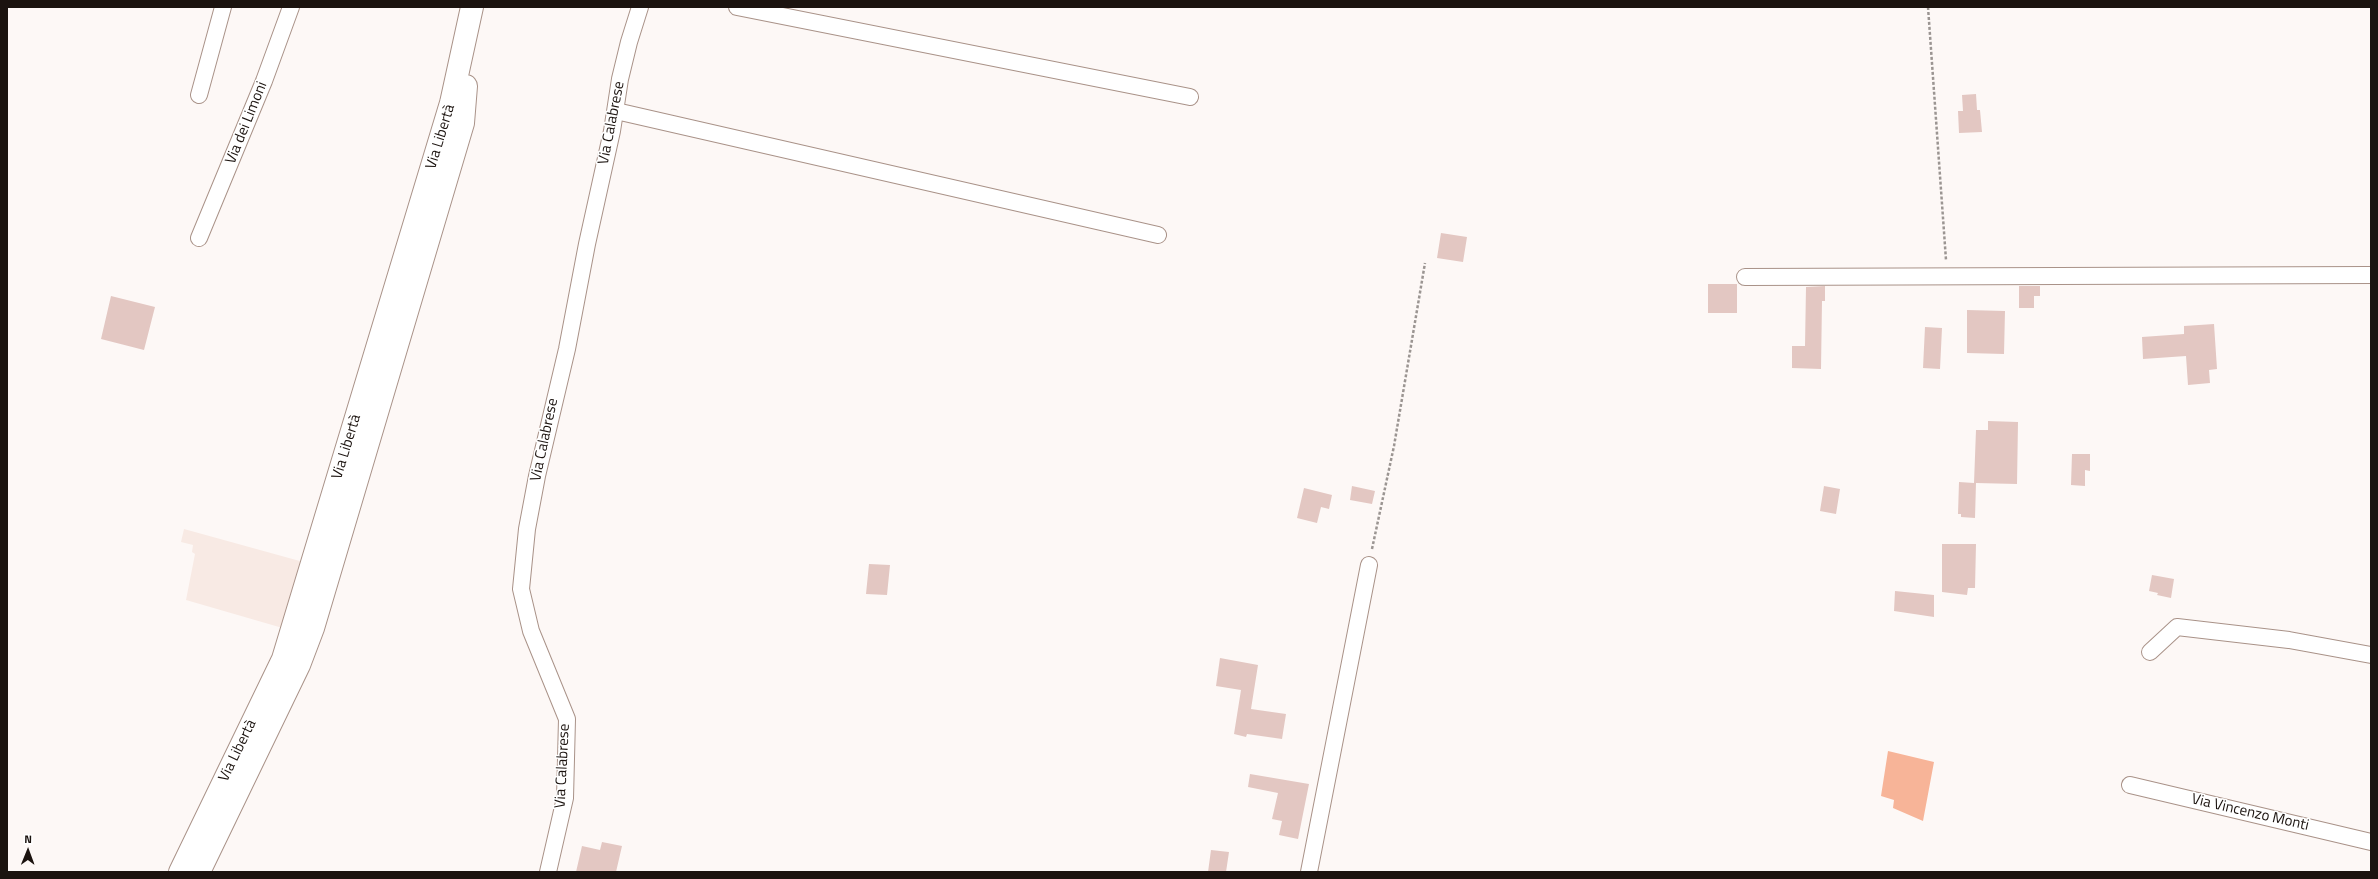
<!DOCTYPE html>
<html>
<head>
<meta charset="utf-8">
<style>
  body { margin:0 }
  #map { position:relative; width:2378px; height:879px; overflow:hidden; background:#fdf8f6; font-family:"Titillium Web",sans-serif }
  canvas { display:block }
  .frame { position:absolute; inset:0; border:8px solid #1b130f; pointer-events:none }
  .north { position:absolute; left:8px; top:831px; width:40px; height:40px; -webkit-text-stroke:3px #fff; paint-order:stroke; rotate:1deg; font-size:11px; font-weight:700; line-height:16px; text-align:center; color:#1b130f }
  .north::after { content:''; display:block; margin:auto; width:14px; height:18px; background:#1b130f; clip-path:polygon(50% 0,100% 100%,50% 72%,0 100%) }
</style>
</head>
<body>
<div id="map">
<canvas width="2378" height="879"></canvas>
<div class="frame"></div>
<div class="north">N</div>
</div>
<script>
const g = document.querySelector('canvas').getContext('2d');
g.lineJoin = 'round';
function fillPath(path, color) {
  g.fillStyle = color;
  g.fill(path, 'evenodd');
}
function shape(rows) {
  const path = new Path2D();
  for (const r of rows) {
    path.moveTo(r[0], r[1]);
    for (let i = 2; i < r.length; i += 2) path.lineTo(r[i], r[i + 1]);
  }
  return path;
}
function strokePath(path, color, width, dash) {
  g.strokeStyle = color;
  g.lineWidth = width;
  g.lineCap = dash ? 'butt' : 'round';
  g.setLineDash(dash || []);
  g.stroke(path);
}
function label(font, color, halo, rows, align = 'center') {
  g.font = font + ' "Titillium Web",sans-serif';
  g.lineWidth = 3;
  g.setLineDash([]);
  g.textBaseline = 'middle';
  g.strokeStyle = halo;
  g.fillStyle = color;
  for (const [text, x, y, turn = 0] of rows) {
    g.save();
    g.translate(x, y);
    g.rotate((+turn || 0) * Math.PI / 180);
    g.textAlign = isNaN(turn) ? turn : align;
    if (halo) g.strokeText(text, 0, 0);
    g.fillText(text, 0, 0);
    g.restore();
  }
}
fillPath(shape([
  [184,529,307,563,286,629,186,600,195,554,192,552,193,545,181,542]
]), '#f8eae4');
fillPath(shape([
  [1888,751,1934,762,1923,821,1893,808,1894,800,1881,796]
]), '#f7b498');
fillPath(shape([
  [1976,94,1977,110,1980,110,1982,132,1959,133,1958,111,1963,111,1962,95],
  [1441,233,1467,237,1463,262,1437,258],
  [1708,284,1737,284,1737,313,1708,313],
  [1825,286,1825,301,1822,301,1821,369,1792,368,1792,346,1805,346,1806,287],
  [2019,286,2040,286,2040,296,2034,296,2034,308,2019,308],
  [111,296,155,307,144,350,101,339],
  [1967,310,2005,311,2004,354,1967,353],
  [2214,324,2217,369,2209,370,2210,383,2188,385,2186,356,2143,359,2142,337,2184,334,2184,326],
  [1925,327,1942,328,1940,369,1923,368],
  [1988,421,2018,422,2017,484,1976,483,1975,518,1961,517,1961,514,1958,514,1959,482,1974,483,1976,430,1988,430],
  [2072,454,2090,454,2090,471,2085,470,2085,486,2071,485],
  [1352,486,1375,491,1372,504,1350,500],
  [1824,486,1840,489,1836,514,1820,511],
  [1304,488,1332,495,1329,509,1321,507,1317,523,1297,518],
  [1942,544,1976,544,1975,588,1968,588,1967,595,1942,592],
  [869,564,890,565,887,595,866,594],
  [2152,575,2174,579,2171,598,2157,595,2158,593,2149,591],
  [1895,591,1934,595,1934,617,1894,611],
  [1220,658,1258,665,1251,709,1286,714,1282,739,1247,734,1246,737,1234,734,1241,690,1216,686],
  [1250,774,1309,784,1298,839,1279,835,1282,821,1272,819,1278,793,1248,787],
  [602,842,622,846,616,872,576,872,582,846,600,850],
  [1211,850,1229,852,1226,872,1208,872]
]), '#e3c7c2');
const street = shape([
  [737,7,1190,97],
  [199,95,223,7],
  [616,111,1158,235],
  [199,238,264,81,291,7],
  [1745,277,2371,275],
  [2150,652,2177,627,2289,640,2371,655],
  [2130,785,2371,842],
  [548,872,565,798,567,719,531,631,521,589,527,529,537,476,567,349,587,244,612,131,620,79,629,42,640,7],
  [1309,872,1369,565]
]);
const secondary = shape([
  [180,872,283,659,451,103,472,7],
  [199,872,299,665,313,628,463,123,466,86]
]);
strokePath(street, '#a99288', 18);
strokePath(secondary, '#a99288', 24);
strokePath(shape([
  [1928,7,1946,260],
  [1372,549,1394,446,1425,263]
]), '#9b9592', 2.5, [3, 2]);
strokePath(street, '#fff', 16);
strokePath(secondary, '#fff', 22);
label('15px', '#1b130f', '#fff', [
  ["Via dei Limoni",247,123,-68],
  ["Via Calabrese",612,123,-79],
  ["Via Libertà",441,137,-73],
  ["Via Calabrese",545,440,-78],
  ["Via Libertà",347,447,-73],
  ["Via Libertà",238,751,-64],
  ["Via Calabrese",563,766,-87],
  ["Via Vincenzo Monti",2250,813,13]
]);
</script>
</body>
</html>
